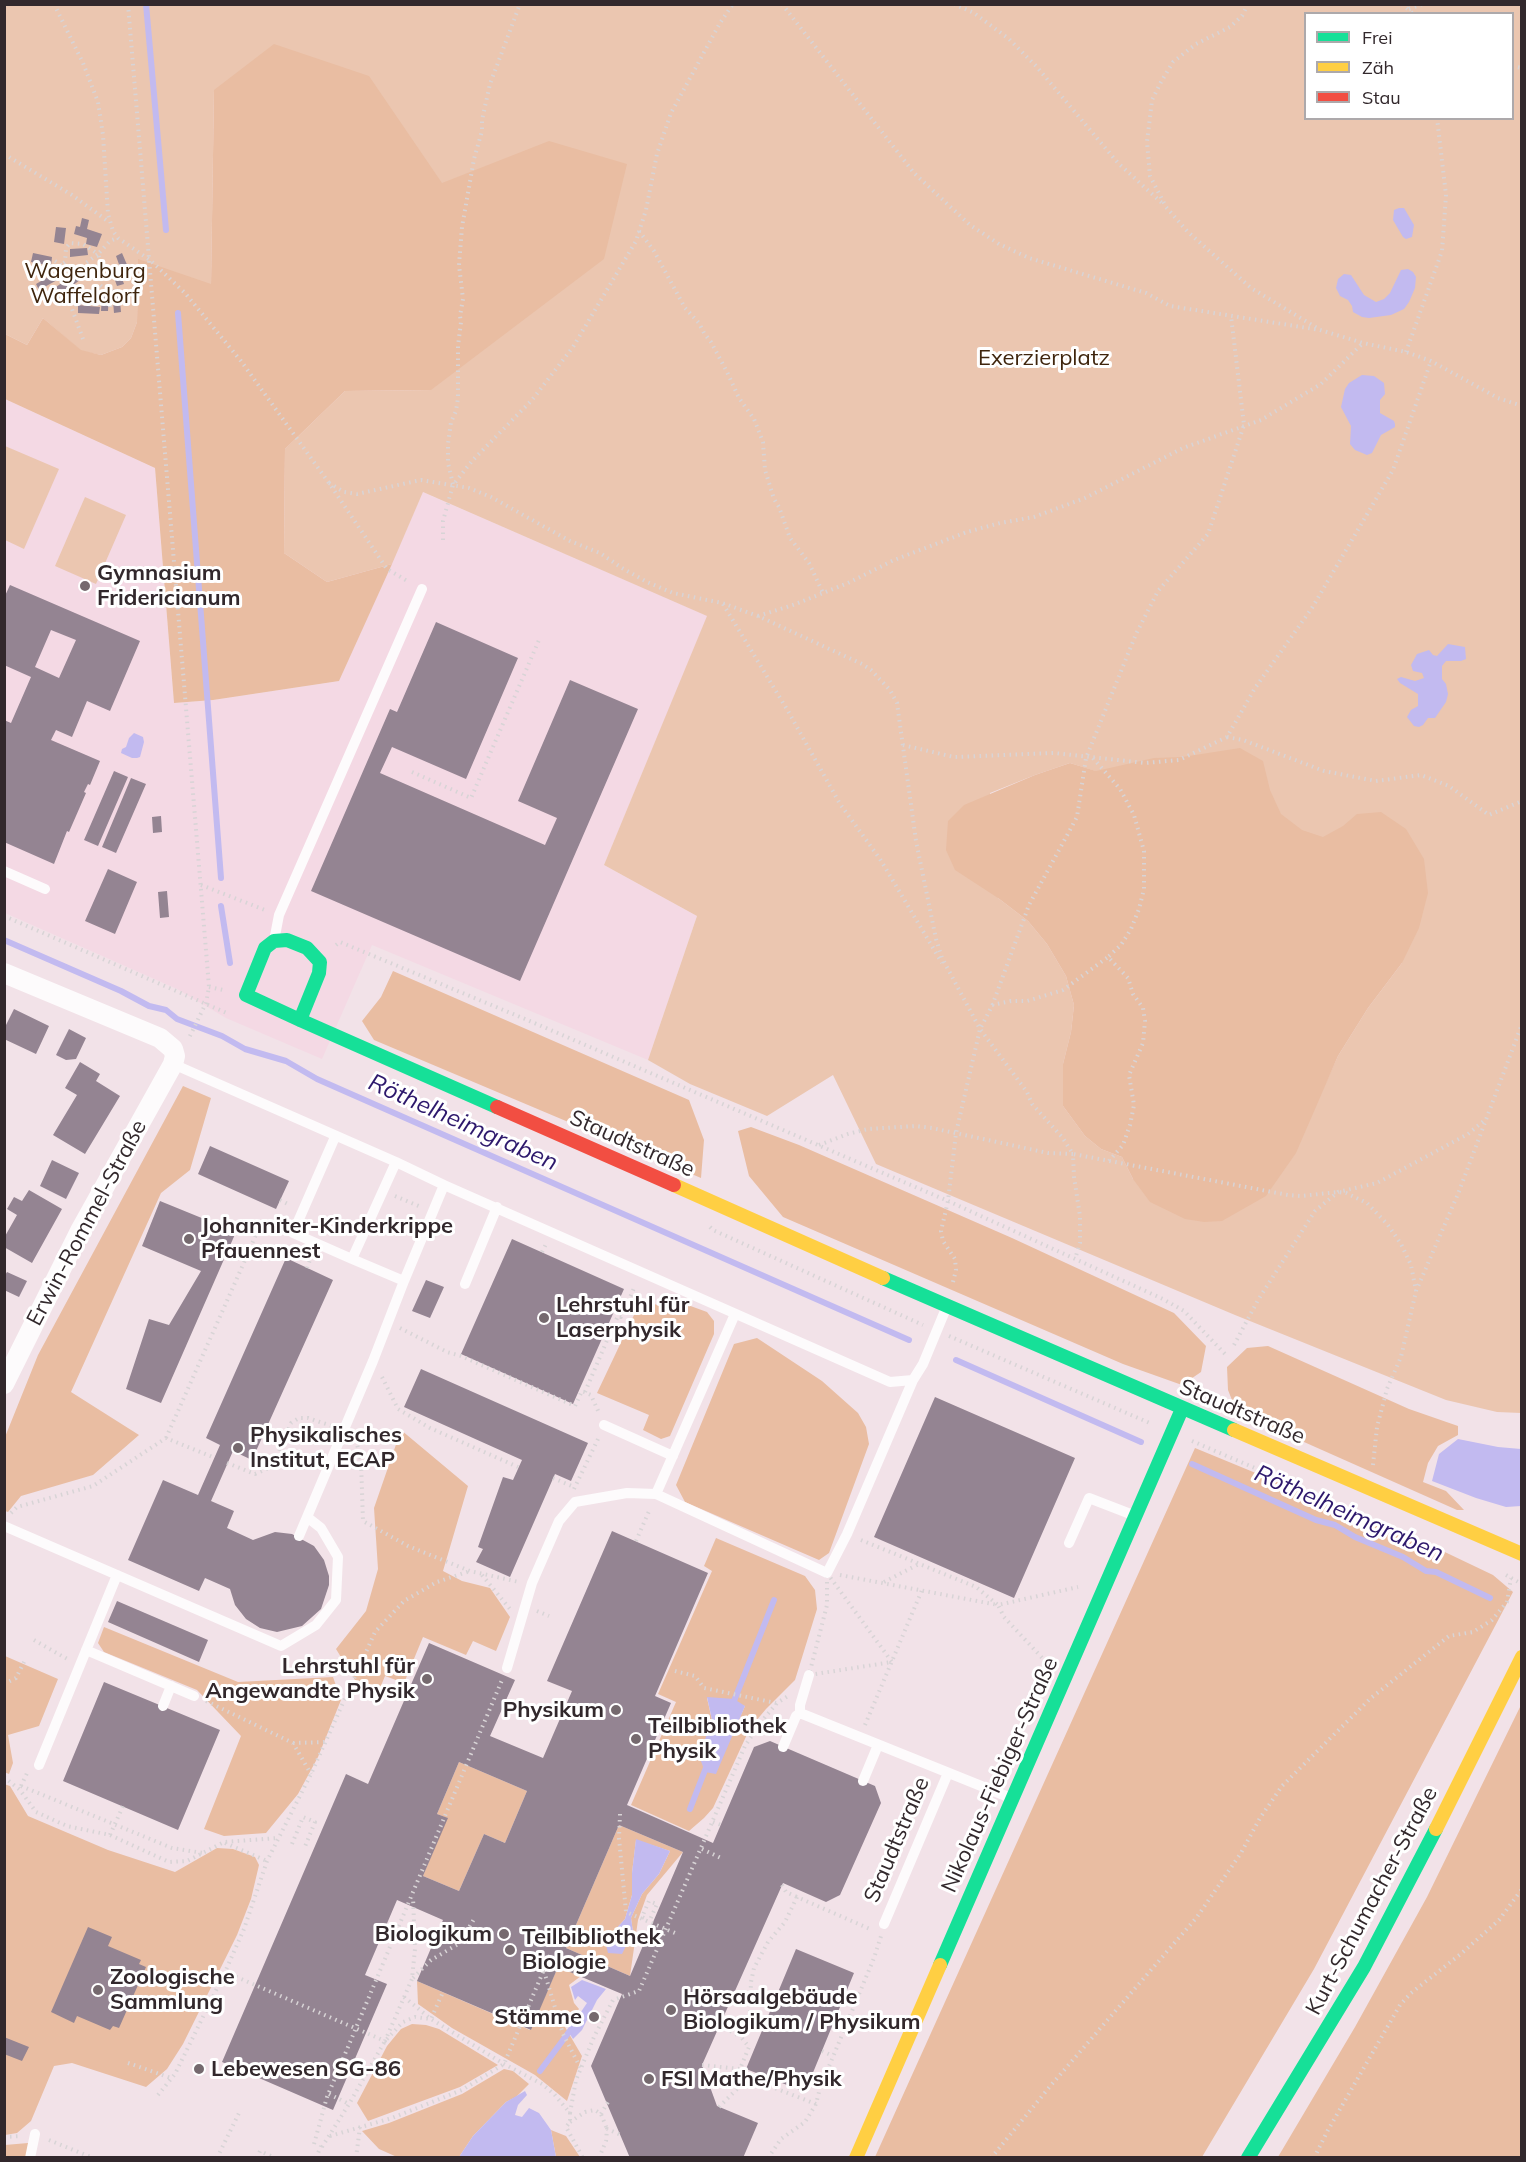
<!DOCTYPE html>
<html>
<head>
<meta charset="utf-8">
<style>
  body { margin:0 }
  #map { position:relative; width:1526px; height:2162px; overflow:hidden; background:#f2e2e8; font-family:Mulish,sans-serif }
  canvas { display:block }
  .frame { position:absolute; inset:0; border:6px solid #32282c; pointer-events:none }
  .legend { position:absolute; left:1304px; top:12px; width:210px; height:108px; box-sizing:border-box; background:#fff; border:2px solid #ada9ab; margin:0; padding:8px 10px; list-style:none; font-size:18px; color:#32282c }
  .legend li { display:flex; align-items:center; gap:12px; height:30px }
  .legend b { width:30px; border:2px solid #ada9ab }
</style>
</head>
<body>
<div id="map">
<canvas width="1526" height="2162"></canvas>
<div class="frame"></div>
<ul class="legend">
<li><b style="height:8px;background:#16e098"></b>Frei</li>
<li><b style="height:8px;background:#ffcf43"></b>Zäh</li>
<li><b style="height:8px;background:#f24e42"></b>Stau</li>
</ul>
</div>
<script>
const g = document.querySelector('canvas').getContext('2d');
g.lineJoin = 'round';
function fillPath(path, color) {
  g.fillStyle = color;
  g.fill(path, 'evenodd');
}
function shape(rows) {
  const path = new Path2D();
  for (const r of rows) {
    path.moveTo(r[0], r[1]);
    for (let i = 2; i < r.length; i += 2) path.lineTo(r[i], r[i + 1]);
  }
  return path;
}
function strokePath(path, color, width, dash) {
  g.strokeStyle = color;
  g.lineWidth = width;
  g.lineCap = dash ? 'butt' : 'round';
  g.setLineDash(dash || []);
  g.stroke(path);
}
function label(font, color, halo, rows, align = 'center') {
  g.font = font + ' Mulish,sans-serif';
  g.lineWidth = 6;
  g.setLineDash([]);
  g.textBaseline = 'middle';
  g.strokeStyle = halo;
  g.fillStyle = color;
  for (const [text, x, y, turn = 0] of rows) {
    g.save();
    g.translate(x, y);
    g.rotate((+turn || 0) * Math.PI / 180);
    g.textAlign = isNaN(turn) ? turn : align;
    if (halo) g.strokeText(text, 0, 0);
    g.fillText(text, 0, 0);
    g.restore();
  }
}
fillPath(shape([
  [5,399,155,468,174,703,213,700,339,681,423,492,708,616,604,865,697,916,648,1060,372,945,322,1059,226,1018,177,989,5,913]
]), '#f4d9e4');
fillPath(shape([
  [5,5,1521,5,1521,1413,1497,1412,1446,1400,1235,1315,876,1164,833,1075,767,1116,690,1084,648,1060,697,916,604,865,707,616,423,492,392,564,327,582,284,553,285,449,345,391,431,390,214,90,211,285,138,260,137,322,131,338,122,347,101,355,81,351,43,318,27,345,5,334],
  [1306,14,1512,14,1512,118,1306,118],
  [1070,763,1095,771,1402,963,1368,1008,1338,1056,1321,1093,1133,1179,1122,1157,1101,1149,1085,1136,1063,1106,1063,1064,1071,1032,1074,1005,1066,976,1047,944,1028,921,998,898,990,793,1035,775],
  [5,446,59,469,24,549,5,540],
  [85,497,126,515,96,584,55,566]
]), '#ebc6b0');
fillPath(shape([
  [274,44,369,76,442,183,549,141,627,164,604,259,431,390,345,391,285,449,284,553,327,582,392,564,339,681,213,700,174,703,155,468,5,399,5,334,27,345,43,318,81,350,101,355,122,347,131,338,137,322,138,259,211,284,214,90],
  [1240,748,1263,761,1270,790,1281,814,1302,830,1323,837,1343,826,1357,814,1381,812,1406,829,1424,859,1428,893,1419,928,1402,963,1368,1008,1338,1056,1296,1153,1266,1196,1222,1221,1204,1222,1185,1219,1150,1202,1133,1179,1122,1157,1101,1149,1085,1136,1063,1106,1063,1064,1071,1032,1074,1005,1066,976,1047,944,1028,921,998,898,955,870,946,850,948,821,964,805,1035,775,1070,763,1096,771,1154,758,1182,757],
  [393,971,689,1100,704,1140,701,1178,374,1040,362,1021,381,997],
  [183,1086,211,1098,190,1170,161,1193,71,1392,139,1435,93,1475,21,1496,8,1512,5,1511,5,1437,38,1355],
  [751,1127,799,1145,1012,1238,1174,1313,1206,1346,1201,1372,1182,1385,1123,1364,783,1217,749,1176,738,1131],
  [642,1298,659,1306,685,1304,707,1312,714,1321,714,1334,670,1436,661,1439,643,1430,649,1415,597,1393],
  [757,1338,822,1381,858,1413,866,1427,869,1444,829,1553,819,1560,685,1502,676,1485,734,1344],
  [1268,1346,1409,1409,1458,1426,1458,1435,1438,1446,1428,1463,1423,1482,1446,1491,1464,1510,1457,1510,1268,1426,1234,1405,1228,1390,1227,1367,1247,1348],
  [401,1430,468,1486,443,1571,462,1581,490,1588,510,1617,496,1651,473,1641,466,1655,423,1637,404,1683,385,1676,378,1693,358,1685,336,1649,366,1611,378,1569,374,1508],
  [1195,1448,1428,1544,1493,1575,1513,1592,1314,1969,1202,2157,875,2157],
  [716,1538,805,1576,815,1590,817,1609,795,1680,766,1709,750,1728,713,1808,704,1818,689,1831,631,1805,676,1702,658,1694,712,1571,704,1566],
  [707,1698,745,1706,731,1737,709,1731,712,1720],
  [104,1627,238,1682,333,1677,341,1700,318,1757,298,1794,266,1833,224,1836,204,1829,241,1736,197,1690,104,1652,98,1643],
  [5,1656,58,1679,39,1726,8,1735,13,1763,9,1774,4,1772],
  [1521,1705,1521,2157,1278,2157,1355,2027,1427,1897],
  [459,1762,527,1791,505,1843,484,1834,459,1891,423,1876,447,1818,437,1814],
  [4,1784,10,1786,28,1816,108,1850,175,1872,217,1848,233,1849,255,1857,259,1865,251,1899,237,1935,183,2044,167,2069,146,2087,72,2063,54,2066,31,2121,17,2133,5,2135],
  [619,1825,683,1852,647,1895,638,1920,630,1976,566,1948],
  [636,1840,670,1851,659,1874,642,1894,631,1918,633,1932,605,1941,625,1919,632,1895,632,1873],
  [558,1967,581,1976,569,1985,574,2003,579,2009,565,2027,582,2056,567,2101,535,2075,452,2028,418,2004,417,1981,530,2030],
  [412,2024,426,2025,439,2029,498,2065,460,2087,368,2121,357,2103,387,2046,401,2029],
  [504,2069,513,2071,529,2084,516,2097,506,2102,473,2136,459,2157,397,2157,379,2149,362,2131,389,2123,462,2094],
  [551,2130,566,2136,580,2157,556,2157],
  [28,2143,27,2157,5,2158,5,2145]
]), '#e9bda2');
fillPath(shape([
  [1399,208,1404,208,1414,225,1412,237,1406,239,1403,237,1393,220,1394,210],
  [1408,269,1413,272,1416,277,1415,288,1409,302,1404,309,1391,315,1369,318,1362,317,1353,312,1352,306,1348,300,1340,296,1336,288,1338,279,1344,274,1351,275,1364,295,1376,302,1384,299,1390,293,1401,270],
  [1362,375,1374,376,1384,383,1385,394,1380,400,1380,413,1394,421,1395,424,1395,427,1381,435,1372,453,1367,455,1355,450,1350,444,1351,426,1341,407,1345,389,1349,383],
  [1448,644,1465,647,1466,659,1461,661,1446,661,1442,666,1442,679,1446,684,1448,694,1446,702,1435,718,1428,718,1423,725,1419,727,1414,726,1407,717,1411,710,1418,706,1418,694,1400,683,1397,679,1401,677,1415,681,1424,678,1422,673,1413,671,1411,665,1417,654,1429,650,1433,655,1437,656],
  [134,733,143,737,144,742,140,757,137,758,132,758,121,753,122,749,126,747,129,738],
  [1458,1439,1498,1447,1521,1449,1521,1506,1506,1507,1476,1498,1432,1481,1439,1454],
  [707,1697,734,1699,745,1706,716,1774,705,1772,699,1756,712,1720],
  [636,1839,670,1851,659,1874,642,1894,631,1918,633,1932,622,1954,608,1953,605,1941,625,1919,632,1895,632,1873],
  [582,1980,606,1989,597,2000,582,2030,573,2039,568,2031,587,2003,578,1996,575,2000,571,1987],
  [525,2091,527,2095,518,2105,515,2115,522,2117,529,2108,539,2113,551,2130,556,2157,459,2157,473,2136,506,2102]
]), '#c2baf0');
strokePath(shape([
  [146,4,166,230],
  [178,313,221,878],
  [221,906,230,963],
  [4,940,121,991,149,1006,166,1010,177,1019,222,1036,245,1049,286,1061,317,1079,909,1340],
  [956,1360,1141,1442],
  [1192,1464,1316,1520,1335,1525,1355,1537,1403,1557,1426,1571,1436,1572,1490,1598],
  [732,1706,774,1600],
  [690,1809,707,1765],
  [540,2071,572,2028]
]), '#c2baf0', 6);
fillPath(shape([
  [82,218,89,220,87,229,102,234,97,247,86,244,87,238,74,234,76,226,80,227],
  [56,227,66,228,64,244,54,242],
  [87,248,88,255,70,257,70,249],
  [33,253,52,257,51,266,31,262],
  [122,253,128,267,121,270,116,256],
  [118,266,124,284,117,286,111,269],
  [79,271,84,277,61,294,56,287],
  [55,273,59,279,39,290,36,284],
  [119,289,121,312,114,313,112,290],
  [102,294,109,294,108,311,101,311],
  [78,305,100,307,99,314,78,313],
  [10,585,140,641,110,711,87,701,72,737,56,730,51,740,100,761,90,785,88,784,84,792,86,793,69,832,67,831,54,864,4,842,4,720,11,723,31,677,4,665,4,598],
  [51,630,76,640,59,678,35,667],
  [436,622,518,658,466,779,392,747,380,773,545,845,557,818,518,801,570,680,638,709,520,981,311,891,390,709,397,712],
  [114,771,128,777,98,846,84,840],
  [131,778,146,784,116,853,102,847],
  [161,816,162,832,153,833,152,817],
  [108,869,137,882,115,934,85,921],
  [167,891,169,917,160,918,158,892],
  [14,1009,49,1026,36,1054,4,1039,4,1029],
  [69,1029,86,1038,76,1059,66,1060,56,1055],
  [80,1062,100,1074,96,1081,120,1096,85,1154,53,1135,77,1095,65,1088],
  [210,1146,289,1181,276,1209,198,1174],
  [52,1160,79,1173,66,1199,40,1186],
  [29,1190,62,1209,32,1263,4,1247,4,1238,17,1215,7,1209,14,1197,22,1201],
  [160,1201,236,1232,161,1403,126,1389,149,1319,169,1325,201,1271,142,1246],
  [512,1239,624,1289,573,1404,461,1354],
  [286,1258,333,1280,252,1460,233,1451,211,1501,234,1511,227,1528,253,1540,275,1532,292,1534,314,1546,324,1560,329,1576,329,1585,321,1609,302,1626,277,1632,260,1628,246,1619,235,1605,230,1589,205,1578,199,1591,128,1560,163,1480,198,1495,220,1445,206,1438],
  [7,1272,27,1281,19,1297,4,1290,4,1277],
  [426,1280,444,1287,430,1318,412,1311],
  [421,1369,588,1443,571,1481,555,1474,510,1577,476,1562,483,1549,478,1547,503,1477,513,1480,522,1460,404,1407],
  [935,1397,1075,1458,1014,1598,874,1537],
  [612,1531,708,1573,655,1696,671,1703,627,1805,713,1843,754,1747,770,1741,875,1786,881,1803,840,1895,826,1902,783,1883,702,2065,717,2106,758,2123,743,2158,630,2158,591,2066,622,1994,558,1967,531,2030,417,1981,443,1920,397,1900,365,1975,387,1984,333,2110,222,2062,346,1774,368,1784,429,1643,515,1680,490,1736,543,1758,572,1691,547,1681],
  [459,1762,527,1791,505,1843,484,1834,459,1891,423,1876,448,1818,437,1814],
  [619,1825,683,1852,630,1976,566,1948],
  [117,1601,208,1640,199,1662,108,1622],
  [104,1682,220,1730,178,1830,63,1781],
  [88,1927,112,1937,108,1946,141,1960,139,1964,146,1967,119,2028,113,2026,110,2030,77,2016,74,2023,51,2012],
  [796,1949,854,1973,805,2092,746,2069],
  [4,2037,29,2047,22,2061,4,2054]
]), '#948492');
strokePath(shape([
  [54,4,83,63,98,102,103,135,108,214,113,231,118,238,150,260,185,293,241,361,329,483,387,569,409,582],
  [128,4,209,987,206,1003,188,1040],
  [782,4,914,173,970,225,999,244,1029,258,1146,293,1170,306,1320,330,1363,343,1406,352,1431,361,1498,398,1522,406],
  [954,4,974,13,1009,39,1036,66,1118,163,1163,204],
  [1248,4,1242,16,1230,27,1196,44,1173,62,1161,82,1152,100,1147,142,1150,176,1166,207,1187,231,1251,288,1317,328],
  [1402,4,1413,14],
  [1409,9,1423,4],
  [1512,66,1522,68],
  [4,154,72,195,109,222],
  [639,231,654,251,685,308,699,323,704,333,711,342,727,372,739,398,754,419,763,442,765,470,774,499,779,507,790,538,809,563,823,593],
  [55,261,61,265,68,269,78,269,98,254,83,244,70,243,66,248,65,262,61,265],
  [110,307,110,295,100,285,101,263,98,254,110,241,117,238],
  [83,339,72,309,75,305,86,301,92,291,100,285],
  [1406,352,1442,251,1446,195,1437,118],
  [329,483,344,492,357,494,421,480,469,488,491,497,570,541,600,553,622,568,647,582,673,593,722,603,758,616,862,664,871,670,890,690,897,703,916,841,936,939,942,958,980,1029,1027,1092,1032,1104,1062,1137,1073,1154,1288,1195,1301,1196,1338,1192,1346,1193,1367,1203,1388,1225,1401,1244,1411,1265,1416,1291],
  [453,484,448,463,448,444,451,422,456,411,458,398,458,346,461,322,460,316,463,299,459,265,462,227,474,159,482,131,482,120,490,84,520,4],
  [443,540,443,521,453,485,472,461,532,400,573,347,636,241,646,210,657,154,671,113,720,23,733,4],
  [723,604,788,711,840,804,880,859,942,963],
  [758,616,793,605,848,583,894,560,967,532,1000,523,1034,517,1085,498,1183,448,1261,420,1321,384,1363,343],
  [1227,737,1243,740,1324,771,1376,781,1421,775,1449,786,1489,815,1522,801],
  [903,745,954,757,1054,753,1145,763,1179,760,1227,737,1255,688,1312,608,1393,470,1431,361],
  [1093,758,1120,789,1134,815,1144,851,1144,889,1139,909,1131,929,1121,945,1108,957,1128,978,1133,994,1143,1008,1145,1021,1143,1043,1129,1075,1134,1105,1130,1125,1123,1145,1109,1161],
  [412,772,471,798,539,640],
  [201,885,265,910],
  [4,916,229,1014],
  [336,945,340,942,525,1019,948,1201,1163,1299,1184,1311,1225,1354],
  [209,987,223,990],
  [992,1005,1011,1001,1027,1001,1063,990,1108,957],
  [819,1145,848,1134,868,1129,916,1126,932,1128,1048,1153,1073,1154,1074,1177,1080,1216,1080,1243,1075,1259],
  [395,1196,421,1207],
  [280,1200,290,1205],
  [710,1227,713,1230,923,1325],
  [228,1251,246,1258,257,1232],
  [542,1252,546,1244],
  [307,1268,311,1257],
  [953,1282,956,1270,955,1259,943,1241,941,1231,948,1201,956,1133,980,1029,992,1006,1029,905,1077,817,1086,758,1136,634,1158,591,1208,534,1244,425,1231,316],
  [616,1308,623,1311],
  [400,1328,447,1352,461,1356,575,1406,582,1391,591,1395,599,1413],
  [606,1329,611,1331,618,1316,621,1317,635,1286],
  [949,1336,1152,1424],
  [1234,1345,1258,1300,1315,1211,1338,1192,1377,1183,1468,1134,1486,1119],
  [382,1377,398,1409,430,1428,518,1467],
  [585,1392,611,1331],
  [166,1438,246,1258],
  [356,1440,361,1461,363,1521,408,1546,470,1571,519,1582],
  [1192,1441,1306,1490],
  [227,1463,255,1474,273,1466,291,1423,299,1418,308,1418,332,1426],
  [1373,1465,1377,1427,1387,1389,1401,1357,1416,1291,1458,1194,1522,1024],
  [553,1478,574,1487],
  [574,1489,598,1439],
  [11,1513,17,1507,93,1486,166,1438,215,1458],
  [636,1541,650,1509],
  [827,1573,892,1662,809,1675,827,1605,827,1573],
  [482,1575,510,1609],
  [840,1575,998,1605,976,1587,861,1540],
  [1506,1575,1522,1584],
  [884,1582,921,1563],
  [537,1611,549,1616],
  [34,1640,69,1660],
  [1046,1662,1004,1617,998,1605,1078,1587],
  [675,1671,695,1676,704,1688,776,1703],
  [4,1684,16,1678,25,1660],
  [206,1701,293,1743,311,1774],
  [865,1725,922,1590],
  [293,1743,326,1742],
  [4,1777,20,1790,36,1812,67,1826,110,1835,169,1862,187,1861,224,1842,278,1838],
  [21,1786,172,1848,203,1853],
  [21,1786,28,1771],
  [620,1814,619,1838,626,1912,675,1933],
  [713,1822,721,1825],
  [110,1835,123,1806],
  [225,1843,267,1861],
  [292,1844,303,1817,315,1822,304,1849],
  [702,1849,721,1858],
  [782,1885,786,1892,797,1897],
  [644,1918,642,1917,649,1901,657,1904,649,1922],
  [544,1971,563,2034,581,2069],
  [225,1972,385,2041,412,1979,415,1949,413,1897],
  [413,1978,431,1960,460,1943,474,1919],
  [404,1997,431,2019,504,2064,542,2084,554,2094,570,2113,570,2122,566,2127,583,2158],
  [720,2025,741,2037],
  [822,2051,833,2056],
  [128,2063,171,2078],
  [702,2065,740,2069],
  [809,2083,820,2088],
  [329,2094,349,2104],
  [158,2095,175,2074,225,1972,244,1929,267,1861,311,1774,375,1632,404,1601,437,1582,470,1571],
  [816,2104,741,2075,740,2069,749,2047,741,2037,750,2012,751,1982,754,1968,768,1942,785,1922,797,1897,870,1929],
  [719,2107,748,2078],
  [570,2113,576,2080,594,2037,613,2000,639,1991,745,1746,761,1722,777,1703,788,1696],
  [601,2114,608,2102],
  [570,2122,585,2112,595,2110,601,2114,607,2129],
  [330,2136,392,2118,462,2090,504,2064,551,1953],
  [4,2137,22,2136],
  [49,2140,93,2158],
  [314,2144,327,2097,502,1680],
  [322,2147,349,2104,385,2041,403,2022,415,2017,431,2019,443,1992],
  [217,2158,239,2113],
  [257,2158,260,2151,275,2158],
  [316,2158,321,2146],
  [356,2158,360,2127],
  [599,2158,606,2141,607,2129,621,2135],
  [768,2158,781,2139,805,2122,816,2104,820,2088,874,1958,881,1936],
  [991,2158,1052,2084,1197,1917,1241,1853,1260,1818,1282,1786,1371,1698,1449,1636,1473,1632,1492,1620,1507,1602,1511,1578],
  [1314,2158,1328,2130,1400,2005,1411,1993,1462,1953,1499,1920,1522,1889]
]), '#d8d4d6', 4, [1.5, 4.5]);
strokePath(shape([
  [4,871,45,889],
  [274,941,279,915,422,589],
  [173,1064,396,1162,352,1259,293,1233,335,1137],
  [396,1162,444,1185],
  [352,1259,404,1281,444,1185,890,1382,913,1380,923,1364,947,1306],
  [465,1284,497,1207],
  [604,1425,673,1456],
  [656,1494,735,1314],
  [4,1526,281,1646,316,1625,336,1600,338,1557,321,1528,307,1517],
  [299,1536,373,1361,404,1281],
  [1069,1543,1089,1498,1133,1515],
  [86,1650,194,1696],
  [507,1668,532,1583,559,1521,575,1502,627,1493,656,1494,827,1573,847,1534,913,1380],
  [163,1706,171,1686],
  [800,1713,1011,1798],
  [783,1747,796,1716,800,1713,800,1705,809,1675],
  [39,1765,117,1575],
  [863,1781,878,1745],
  [884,1924,948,1773],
  [30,2158,35,2134]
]), '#fdfbfc', 10);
strokePath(shape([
  [4,973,160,1038,173,1049,175,1056,173,1064,81,1229,4,1384]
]), '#fdfbfc', 20);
strokePath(shape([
  [300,1020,319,973,320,962,307,948,287,940,274,941,265,948,246,995,300,1020,497,1107],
  [883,1278,1234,1430],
  [940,1965,1182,1409],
  [1248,2158,1364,1967,1436,1829]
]), '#16e098', 14);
strokePath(shape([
  [674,1185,883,1278],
  [1234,1430,1522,1554],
  [1436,1829,1522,1657],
  [856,2158,940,1965]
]), '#ffcf43', 14);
strokePath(shape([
  [497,1107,674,1185]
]), '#f24e42', 14);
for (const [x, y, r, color] of [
  [85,586,6,"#75696e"],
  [189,1239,6,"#75696e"],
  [544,1318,6,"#75696e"],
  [238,1448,6,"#75696e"],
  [427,1679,6,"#75696e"],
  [616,1710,6,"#75696e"],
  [636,1739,6,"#75696e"],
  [504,1934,6,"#75696e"],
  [510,1950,6,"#75696e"],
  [98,1990,6,"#75696e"],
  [671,2010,6,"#75696e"],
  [594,2017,6,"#75696e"],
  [199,2069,6,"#75696e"],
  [649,2079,6,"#75696e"]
]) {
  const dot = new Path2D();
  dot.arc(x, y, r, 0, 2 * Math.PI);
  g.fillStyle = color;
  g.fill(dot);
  strokePath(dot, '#fff', 2);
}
label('22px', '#3f250d', '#fff', [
  ["Wagenburg",85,271],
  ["Waffeldorf",85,296],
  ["Exerzierplatz",1044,358]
]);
label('bold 22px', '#32282c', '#fff', [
  ["Gymnasium",97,573],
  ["Fridericianum",97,598],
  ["Johanniter-Kinderkrippe",201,1226],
  ["Pfauennest",201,1251],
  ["Lehrstuhl für",556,1305],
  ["Laserphysik",556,1330],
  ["Physikalisches",250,1435],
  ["Institut, ECAP",250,1460],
  ["Lehrstuhl für",415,1666,"right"],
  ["Angewandte Physik",415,1691,"right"],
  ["Physikum",604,1710,"right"],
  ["Teilbibliothek",648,1726],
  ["Physik",648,1751],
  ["Biologikum",492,1934,"right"],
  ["Teilbibliothek",522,1937],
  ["Biologie",522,1962],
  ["Zoologische",110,1977],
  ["Sammlung",110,2002],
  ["Hörsaalgebäude",683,1997],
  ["Biologikum / Physikum",683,2022],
  ["Stämme",582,2017,"right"],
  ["Lebewesen SG-86",211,2069],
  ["FSI Mathe/Physik",661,2079]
], 'left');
label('22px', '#32282c', '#fff', [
  ["Staudtstraße",632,1144,24],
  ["Erwin-Rommel-Straße",87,1223,-62],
  ["Staudtstraße",1242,1412,23],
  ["Nikolaus-Fiebiger-Straße",1000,1775,-66],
  ["Staudtstraße",897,1840,-67],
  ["Kurt-Schumacher-Straße",1372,1901,-62]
]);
label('italic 24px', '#2d186c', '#fff', [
  ["Röthelheimgraben",463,1123,24],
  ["Röthelheimgraben",1349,1514,24]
]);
</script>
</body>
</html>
